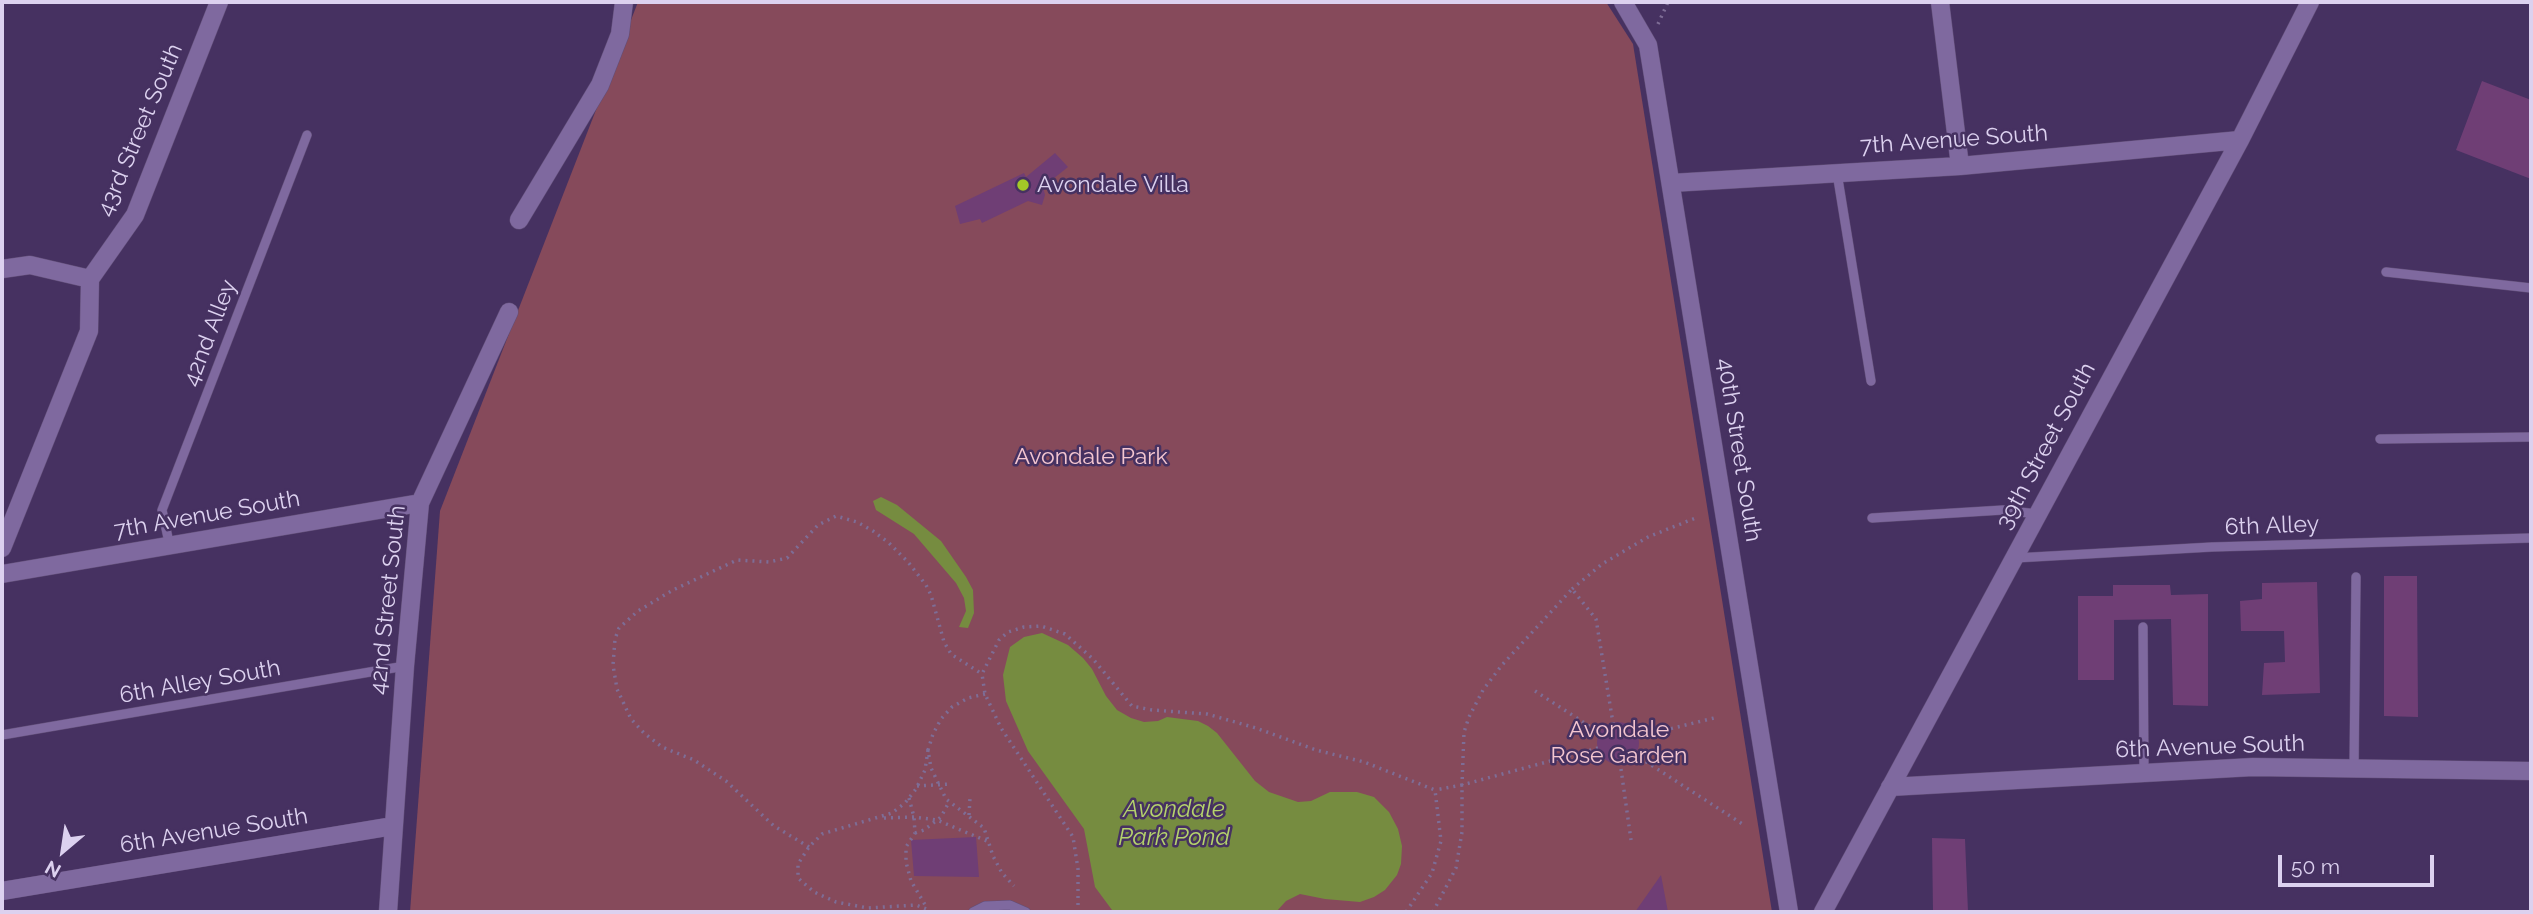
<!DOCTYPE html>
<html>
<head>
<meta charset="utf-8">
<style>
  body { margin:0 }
  #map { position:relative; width:2533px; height:914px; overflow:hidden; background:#463161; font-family:Raleway,sans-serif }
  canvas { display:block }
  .frame { position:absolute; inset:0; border:4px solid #dcd1ef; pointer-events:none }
  .north { position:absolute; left:28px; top:816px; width:70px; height:70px; -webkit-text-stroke:5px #463161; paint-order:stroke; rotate:209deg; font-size:19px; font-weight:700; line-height:28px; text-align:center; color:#dcd1ef }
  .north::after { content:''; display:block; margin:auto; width:24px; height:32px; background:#dcd1ef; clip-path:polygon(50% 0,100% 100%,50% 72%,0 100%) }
  .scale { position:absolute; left:2278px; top:855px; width:156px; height:32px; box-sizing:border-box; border:4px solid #dcd1ef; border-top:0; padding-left:9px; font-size:21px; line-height:24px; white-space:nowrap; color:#dcd1ef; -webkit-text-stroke:5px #463161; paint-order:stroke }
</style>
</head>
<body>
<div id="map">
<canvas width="2533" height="914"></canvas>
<div class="frame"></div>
<div class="north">N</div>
<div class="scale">50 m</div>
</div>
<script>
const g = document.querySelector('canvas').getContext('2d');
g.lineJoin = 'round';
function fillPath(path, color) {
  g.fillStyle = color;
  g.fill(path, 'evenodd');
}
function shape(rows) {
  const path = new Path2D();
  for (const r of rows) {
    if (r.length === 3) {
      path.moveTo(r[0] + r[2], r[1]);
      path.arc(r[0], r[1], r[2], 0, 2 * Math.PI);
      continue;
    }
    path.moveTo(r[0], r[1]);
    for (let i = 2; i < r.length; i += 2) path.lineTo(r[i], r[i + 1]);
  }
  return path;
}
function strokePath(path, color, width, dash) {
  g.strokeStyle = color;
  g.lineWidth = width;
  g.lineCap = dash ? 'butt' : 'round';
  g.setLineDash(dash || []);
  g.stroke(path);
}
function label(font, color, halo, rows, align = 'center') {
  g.font = font + ' Raleway,sans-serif';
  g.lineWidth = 5;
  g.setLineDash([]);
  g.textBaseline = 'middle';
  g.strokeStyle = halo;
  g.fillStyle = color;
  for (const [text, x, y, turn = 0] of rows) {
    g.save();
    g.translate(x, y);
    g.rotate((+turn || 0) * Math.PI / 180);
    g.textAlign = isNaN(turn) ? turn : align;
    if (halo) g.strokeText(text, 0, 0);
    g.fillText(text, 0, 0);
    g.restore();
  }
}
fillPath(shape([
  [638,2,1606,2,1633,44,1772,912,410,912,440,511]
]), '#864a5b');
fillPath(shape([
  [881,497,897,505,941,541,966,577,973,590,974,613,968,628,959,627,966,611,964,598,956,583,914,534,876,510,873,501],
  [1042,633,1068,645,1083,658,1092,669,1106,696,1117,710,1131,718,1144,722,1158,721,1167,717,1198,721,1208,726,1217,733,1255,781,1269,792,1298,802,1311,801,1330,792,1357,792,1374,797,1389,812,1398,829,1402,846,1401,864,1397,875,1385,890,1374,897,1360,902,1325,899,1300,894,1286,901,1276,912,1116,912,1112,910,1095,887,1084,829,1028,751,1006,701,1003,675,1010,647,1024,637]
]), '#768c40');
fillPath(shape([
  [2482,81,2531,100,2531,179,2456,150],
  [1055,153,1068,167,1043,187,1045,195,1042,205,1028,201,982,223,980,219,960,224,955,206,1024,173,1026,177],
  [2384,576,2417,576,2418,717,2384,716],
  [2317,582,2320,693,2262,695,2264,663,2285,662,2284,631,2241,631,2240,601,2262,599,2262,583],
  [2113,585,2170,585,2171,595,2208,594,2208,706,2173,705,2171,619,2114,620,2114,680,2078,680,2078,596,2113,596],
  [1618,743,21],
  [976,837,979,877,914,876,911,840],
  [1932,838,1965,839,1968,912,1933,912],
  [1661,875,1668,912,1635,912]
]), '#6f3e75');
const service = shape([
  [1837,173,1871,381],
  [2386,272,2531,288],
  [2380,439,2531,437],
  [1872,518,2003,510,2037,514],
  [170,547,162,510,307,135],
  [2015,558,2212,547,2531,538],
  [2143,627,2144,773],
  [2,735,405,666],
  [2354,769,2356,577],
  [973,912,985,906,1010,905,1026,912]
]);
const minor = shape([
  [1623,2,1648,45,1789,912],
  [1940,2,1960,166],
  [1671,183,1960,166,2240,140],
  [519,220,600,85,620,34,624,2],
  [2,269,30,265,90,279],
  [2,548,89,331,90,279,135,215,219,2],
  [2,574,420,503],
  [1890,787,2253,767,2531,771],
  [2,891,393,826],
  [388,912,405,666,420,503,509,312],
  [1823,912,2240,140,2310,2]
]);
strokePath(service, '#624f78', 10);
strokePath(minor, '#624f78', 19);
strokePath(shape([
  [1658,24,1668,2],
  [1572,589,1602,564,1648,537,1698,517],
  [1535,691,1600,733],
  [985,694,968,698,952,707,941,719,933,734,928,750,931,768,946,799,984,828,993,856,1002,873,1014,886],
  [1637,737,1714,718],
  [1598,748,1462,785,1464,732,1469,717,1483,690,1502,665,1572,589,1596,619,1613,723],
  [928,750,925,770,916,789,905,803,892,813,822,834,809,847,798,864,798,878,814,892,836,902,868,908,916,905,929,910],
  [1634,754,1744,825],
  [1620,762,1631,840],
  [917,786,951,784],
  [909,798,914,817,915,833,906,847,906,862,911,881,927,908],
  [969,815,970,798],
  [884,818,914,817,937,820,989,842],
  [915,833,924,830,941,817,949,802],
  [809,847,774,826,726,781,694,760,662,747,644,733,631,719,617,689,613,665,615,639,619,628,638,611,673,590,737,560,769,562,787,558,818,525,836,516,857,522,873,531,889,543,908,562,926,585,931,595,944,642,951,654,982,674],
  [1078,912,1078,869,1073,837,1001,728,985,694,982,674,999,640,1008,632,1024,627,1041,626,1065,634,1093,659,1132,706,1152,710,1207,714,1256,728,1316,750,1364,762,1435,790,1441,841,1432,873,1406,912],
  [1433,912,1456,868,1462,832,1462,785,1435,790]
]), '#7e6d96', 3.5, [2, 5]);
strokePath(service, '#7f699f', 9);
strokePath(minor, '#7f699f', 18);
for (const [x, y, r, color] of [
  [1023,185,7,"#a3c927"]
]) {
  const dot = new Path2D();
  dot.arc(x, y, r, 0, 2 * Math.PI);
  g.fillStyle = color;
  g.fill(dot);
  strokePath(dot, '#463161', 2.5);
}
label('23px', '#dcd1ef', '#463161', [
  ["43rd Street South",140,130,-67],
  ["7th Avenue South",1954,140,-4],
  ["42nd Alley",210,333,-69],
  ["39th Street South",2046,446,-62],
  ["40th Street South",1739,450,81],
  ["7th Avenue South",207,515,-10],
  ["6th Alley",2272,526,-2],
  ["42nd Street South",388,600,-84],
  ["6th Alley South",200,682,-10],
  ["6th Avenue South",2210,747,-2],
  ["6th Avenue South",214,831,-9]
]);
label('23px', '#dcd1ef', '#463161', [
  ["Avondale Villa",1037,185]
], 'left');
label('23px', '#f4c6d0', '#463161', [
  ["Avondale Park",1091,457],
  ["Avondale",1619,730],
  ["Rose Garden",1619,756]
]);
label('italic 24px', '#b5d36c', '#463161', [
  ["Avondale",1174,810],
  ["Park Pond",1174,838]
]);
</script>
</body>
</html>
